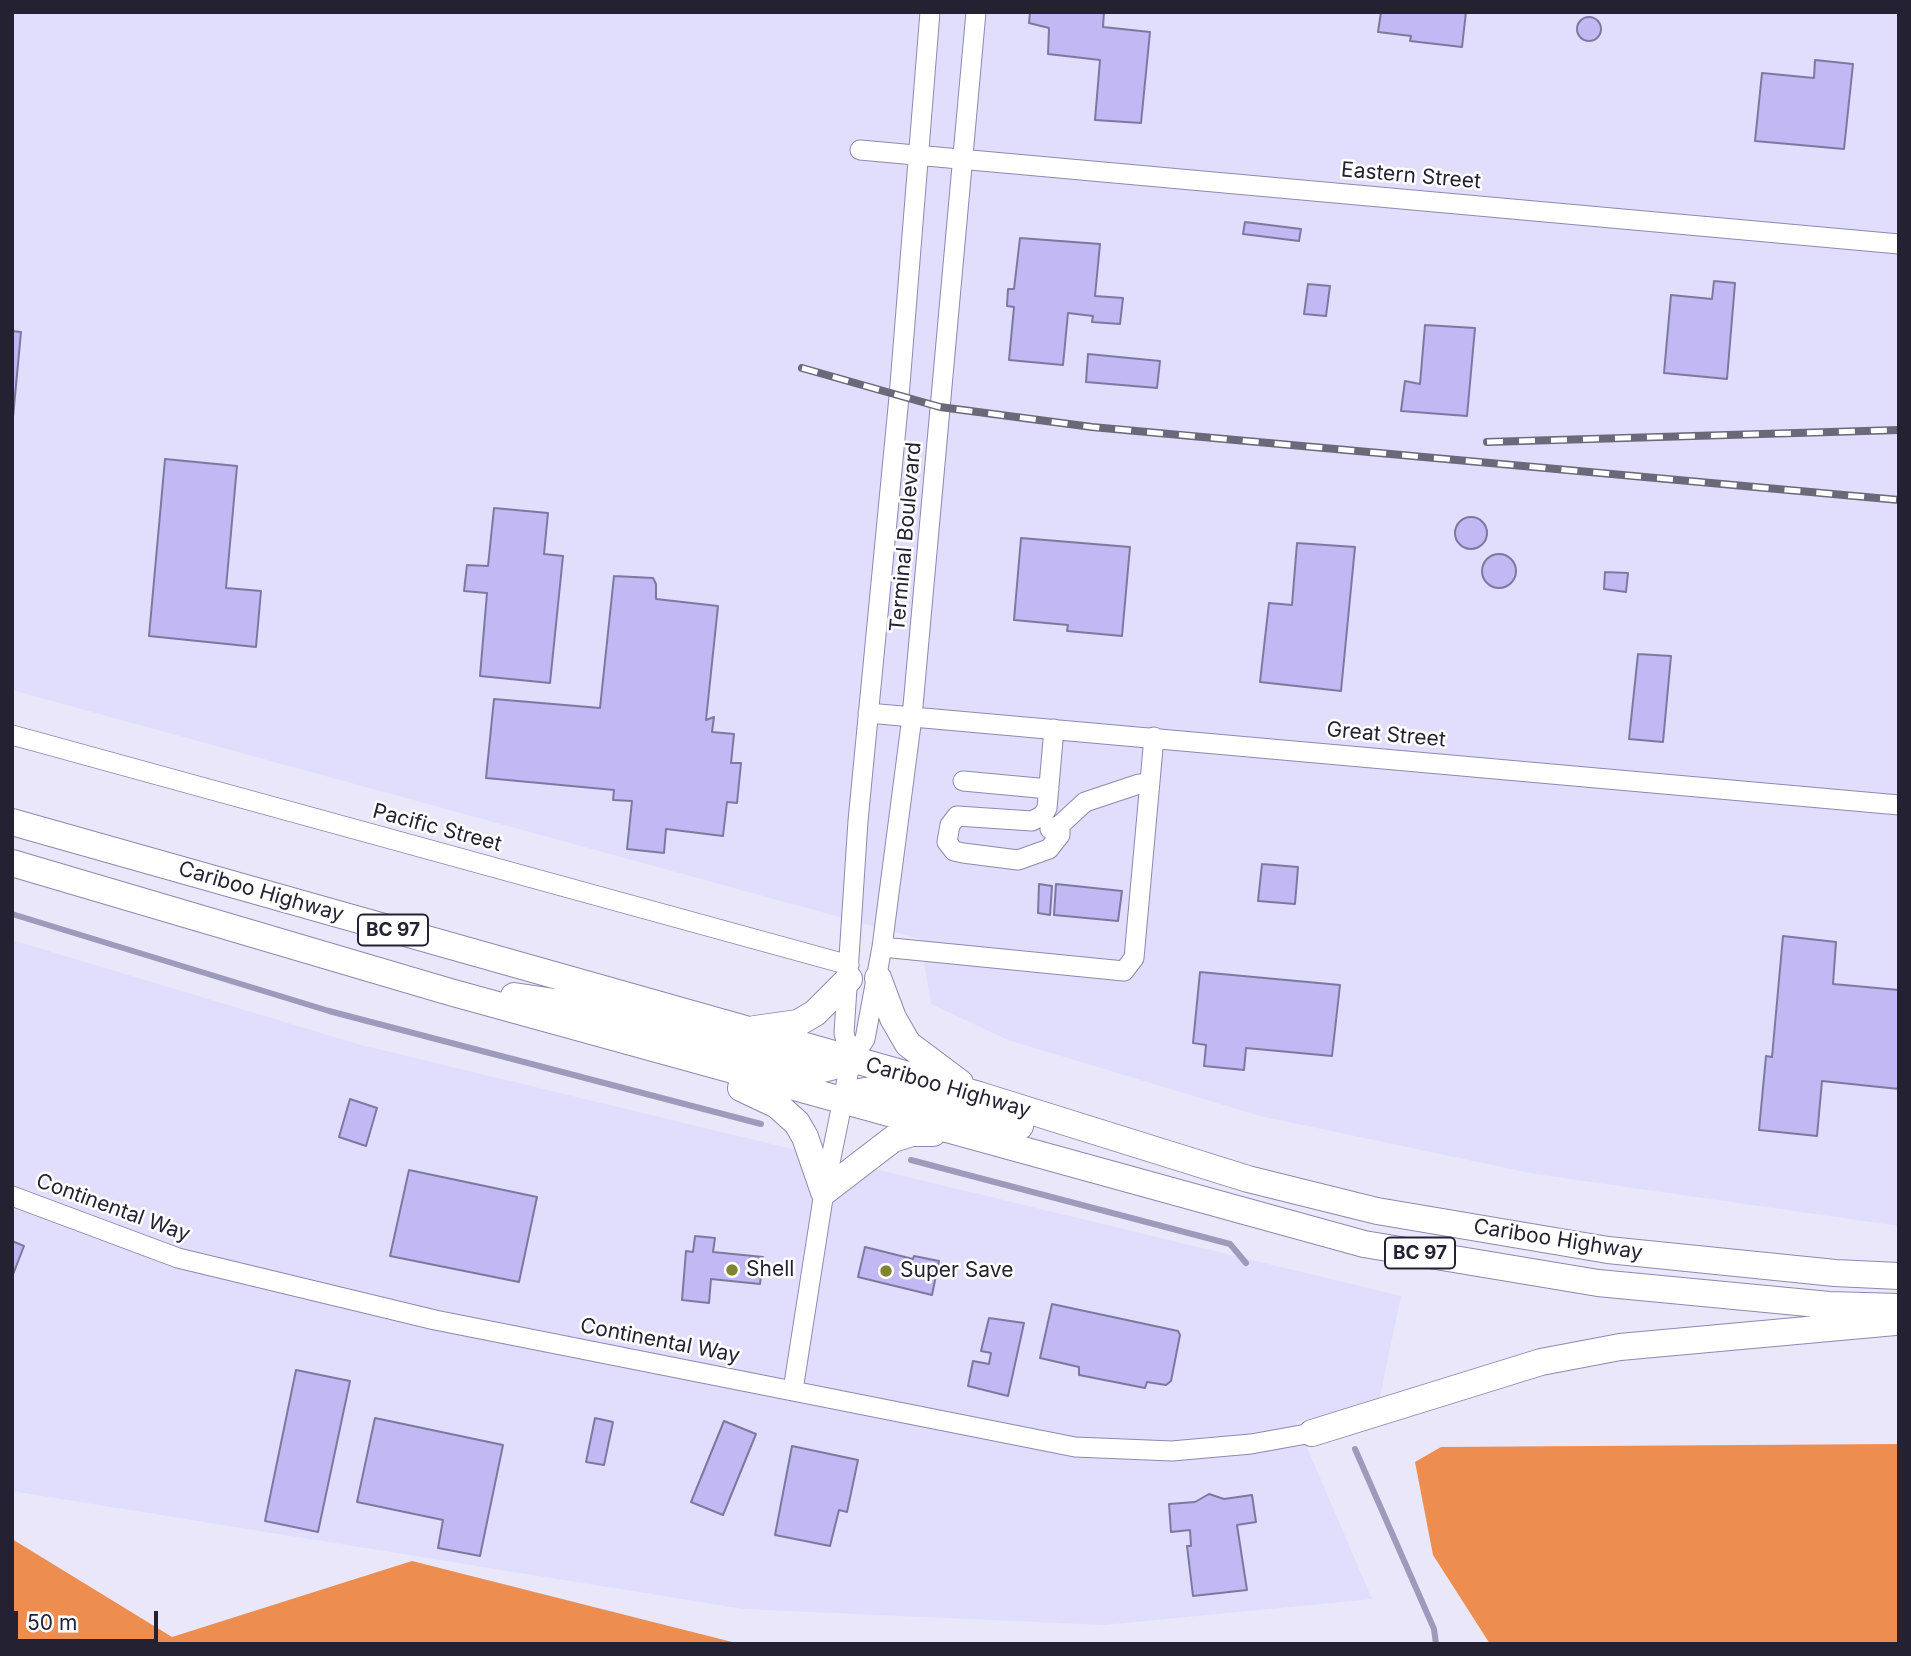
<!DOCTYPE html>
<html>
<head>
<meta charset="utf-8">
<style>
  body { margin:0 }
  #map { position:relative; width:1911px; height:1656px; overflow:hidden; background:#e9e7f9; font-family:Inter,sans-serif }
  canvas { display:block }
  .frame { position:absolute; inset:0; border:14px solid #242232; pointer-events:none }
  .scale { position:absolute; left:14px; top:1611px; width:144px; height:32px; box-sizing:border-box; border:4px solid #242232; border-top:0; padding-left:9px; font-size:21px; line-height:24px; white-space:nowrap; color:#242232; -webkit-text-stroke:5px #fff; paint-order:stroke }
</style>
</head>
<body>
<div id="map">
<canvas width="1911" height="1656"></canvas>
<div class="frame"></div>
<div class="scale">50 m</div>
</div>
<script>
const g = document.querySelector('canvas').getContext('2d');
g.lineJoin = 'round';
function fillPath(path, color) {
  g.fillStyle = color;
  g.fill(path, 'evenodd');
}
function shape(rows) {
  const path = new Path2D();
  for (const r of rows) {
    if (r.length === 3) {
      path.moveTo(r[0] + r[2], r[1]);
      path.arc(r[0], r[1], r[2], 0, 2 * Math.PI);
      continue;
    }
    path.moveTo(r[0], r[1]);
    for (let i = 2; i < r.length; i += 2) path.lineTo(r[i], r[i + 1]);
  }
  return path;
}
function strokePath(path, color, width, dash) {
  g.strokeStyle = color;
  g.lineWidth = width;
  g.lineCap = dash ? 'butt' : 'round';
  g.setLineDash(dash || []);
  g.stroke(path);
}
function label(font, color, halo, rows, align = 'center') {
  g.font = font + ' Inter,sans-serif';
  g.lineWidth = 5;
  g.setLineDash([]);
  g.textBaseline = 'middle';
  g.strokeStyle = halo;
  g.fillStyle = color;
  for (const [text, x, y, turn = 0] of rows) {
    g.save();
    g.translate(x, y);
    g.rotate((+turn || 0) * Math.PI / 180);
    g.textAlign = isNaN(turn) ? turn : align;
    if (halo) g.strokeText(text, 0, 0);
    g.fillText(text, 0, 0);
    g.restore();
  }
}
fillPath(shape([
  [12,12,1899,12,1899,1226,1535,1174,1260,1116,1008,1040,931,1004,920,939,12,690],
  [12,940,361,1045,1401,1296,1379,1401,1296,1422,1372,1599,1104,1625,744,1609,12,1491]
]), '#e1ddfd');
fillPath(shape([
  [1899,1444,1899,1644,1490,1644,1433,1555,1415,1462,1441,1447],
  [12,1539,172,1637,412,1561,740,1644,12,1644]
]), '#ed8d50');
strokePath(shape([
  [12,914,329,1011,761,1124],
  [911,1160,1230,1244,1246,1263],
  [1355,1449,1434,1629,1436,1644]
]), '#9e9abb', 6);
const building = shape([
  [1030,12,1104,12,1103,27,1150,32,1141,123,1095,120,1100,60,1048,54,1049,28,1029,23,1030,12],
  [1381,12,1466,12,1462,47,1410,41,1411,36,1378,32,1381,12],
  [1589,29,12],
  [1815,60,1853,64,1844,149,1755,141,1762,73,1814,78,1815,60],
  [1245,222,1301,229,1299,241,1243,234,1245,222],
  [1020,238,1100,244,1095,296,1123,298,1120,324,1092,322,1093,316,1068,313,1063,365,1009,360,1014,307,1007,306,1008,289,1014,289,1020,238],
  [1714,281,1735,283,1727,379,1664,373,1671,295,1712,299,1714,281],
  [1308,284,1330,286,1326,316,1304,314,1308,284],
  [1425,325,1475,328,1467,416,1401,411,1405,381,1420,384,1425,325],
  [12,331,21,332,12,428,12,331],
  [1088,354,1160,361,1157,388,1086,382,1088,354],
  [165,459,237,466,226,588,261,591,256,647,149,636,165,459],
  [494,508,548,513,544,554,563,556,550,683,480,676,487,593,464,591,467,565,488,566,494,508],
  [1471,533,16],
  [1021,538,1130,547,1122,636,1067,631,1068,625,1014,620,1021,538],
  [1297,543,1355,547,1341,691,1260,682,1269,603,1292,605,1297,543],
  [1499,571,17],
  [1605,572,1628,573,1626,592,1604,589,1605,572],
  [614,576,653,578,656,584,656,599,718,606,706,720,714,717,712,732,734,734,731,763,741,763,737,803,727,802,723,836,666,829,664,853,627,849,632,801,613,800,614,790,486,778,494,699,600,708,614,576],
  [1638,654,1671,656,1663,742,1629,739,1638,654],
  [1262,864,1298,867,1295,904,1258,901,1262,864],
  [1039,884,1052,886,1050,915,1038,913,1039,884],
  [1056,884,1122,891,1118,921,1054,915,1056,884],
  [1783,936,1836,942,1833,984,1899,990,1899,1089,1822,1081,1817,1136,1759,1130,1766,1056,1772,1057,1783,936],
  [1200,972,1340,985,1332,1056,1246,1048,1244,1070,1204,1066,1206,1045,1193,1043,1200,972],
  [350,1099,377,1108,366,1146,339,1137,350,1099],
  [409,1170,537,1197,519,1282,390,1256,409,1170],
  [695,1236,715,1238,713,1252,763,1257,760,1284,711,1279,709,1303,682,1300,686,1251,693,1252,695,1236],
  [12,1241,24,1246,12,1277,12,1241],
  [865,1247,913,1259,914,1256,939,1261,932,1295,858,1277,865,1247],
  [1052,1304,1178,1331,1180,1335,1171,1381,1166,1385,1147,1382,1145,1388,1079,1375,1079,1367,1040,1358,1052,1304],
  [989,1318,1024,1323,1008,1396,968,1386,973,1361,989,1364,991,1353,981,1351,989,1318],
  [296,1370,350,1381,318,1532,265,1521,296,1370],
  [375,1418,503,1445,480,1556,438,1548,443,1520,357,1502,375,1418],
  [595,1418,613,1422,604,1465,586,1462,595,1418],
  [724,1421,756,1434,723,1515,691,1502,724,1421],
  [792,1446,858,1460,847,1512,839,1510,830,1546,775,1535,792,1446],
  [1209,1494,1224,1499,1252,1495,1256,1522,1237,1525,1247,1590,1193,1596,1187,1546,1191,1546,1190,1530,1171,1532,1169,1504,1195,1502,1209,1494]
]);
fillPath(building, '#c1b8f4');
strokePath(building, '#7e78a0', 2);
const minor = shape([
  [860,150,1899,244],
  [868,713,1899,805],
  [1054,729,1047,808,1043,815,1032,821,957,816,950,825,947,842,954,851,963,853,1018,860,1049,849,1060,835,1060,825],
  [12,735,849,965],
  [963,781,1049,789],
  [1050,829,1060,825,1085,802,1139,784,1149,784],
  [882,947,1124,971,1134,958,1154,737],
  [851,1060,844,1033,858,821,899,397,930,12],
  [12,1196,178,1258,435,1320,1075,1447,1172,1451,1251,1444,1312,1433],
  [793,1390,824,1192,851,1060,865,1039,882,947,912,717,976,12]
]);
const highway = shape([
  [12,822,979,1095,1248,1179,1377,1211,1608,1250,1835,1273,1899,1276],
  [12,863,450,992,1364,1244,1598,1283,1829,1305,1899,1307],
  [878,978,893,1018,908,1044,960,1083],
  [514,996,561,1003,819,1070,847,1063],
  [755,1029,798,1023,815,1013,849,979],
  [741,1088,777,1105,797,1123,805,1137,824,1192,893,1139,912,1133,933,1133],
  [842,1102,860,1092,876,1089,1020,1126],
  [1312,1433,1541,1362,1620,1347,1895,1322]
]);
strokePath(minor, '#8e88b1', 21);
strokePath(highway, '#8e88b1', 28);
strokePath(minor, '#fff', 19);
strokePath(highway, '#fff', 26);
const rail = shape([
  [802,368,940,407,1092,427,1899,500],
  [1487,442,1899,430]
]);
strokePath(rail, '#6a6879', 8);
strokePath(rail, '#fff', 5, [16]);
for (const [x, y, r, color] of [
  [732,1270,7,"#828530"],
  [886,1271,7,"#828530"]
]) {
  const dot = new Path2D();
  dot.arc(x, y, r, 0, 2 * Math.PI);
  g.fillStyle = color;
  g.fill(dot);
  strokePath(dot, '#fff', 2.5);
}
for (const [x, y, w] of [
  [393,930,70],
  [1420,1253,70]
]) {
  const box = new Path2D();
  box.roundRect(x - w / 2, y - 15.5, w, 31, 5);
  g.fillStyle = '#fff';
  g.fill(box);
  strokePath(box, '#242232', 2);
}
label('bold 19px', '#242232', null, [
  ["BC 97",393,930],
  ["BC 97",1420,1253]
]);
label('21px', '#242232', '#fff', [
  ["Eastern Street",1411,176,5],
  ["Terminal Boulevard",906,537,-85],
  ["Great Street",1386,735,5],
  ["Pacific Street",437,828,15],
  ["Cariboo Highway",261,892,16],
  ["Cariboo Highway",948,1088,16],
  ["Continental Way",113,1208,20],
  ["Cariboo Highway",1558,1240,9],
  ["Continental Way",660,1341,11]
]);
label('21px', '#242232', '#fff', [
  ["Shell",746,1270],
  ["Super Save",900,1271]
], 'left');
</script>
</body>
</html>
